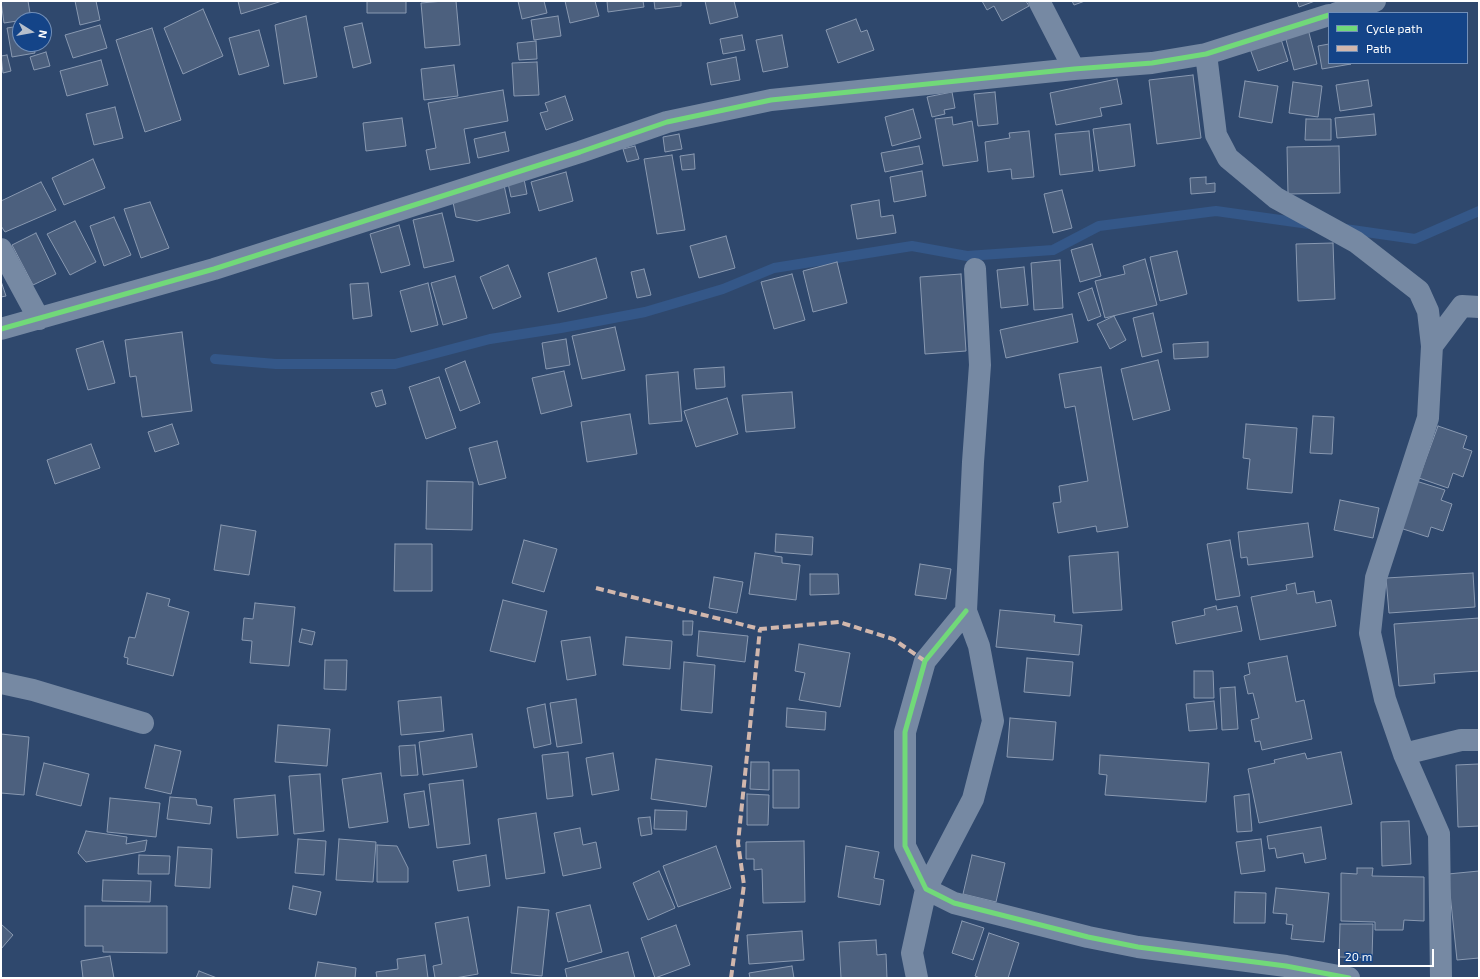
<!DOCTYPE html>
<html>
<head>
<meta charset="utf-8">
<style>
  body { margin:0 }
  #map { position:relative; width:1480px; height:979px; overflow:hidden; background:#2f486d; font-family:"Exo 2",sans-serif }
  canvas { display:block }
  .frame { position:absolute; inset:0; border:2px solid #fff; pointer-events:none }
  .legend { position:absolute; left:1328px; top:12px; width:140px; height:52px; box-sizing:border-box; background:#144488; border:1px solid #728fb8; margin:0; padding:5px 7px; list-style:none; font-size:12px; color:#fff }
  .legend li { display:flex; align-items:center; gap:8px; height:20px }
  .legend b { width:20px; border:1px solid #728fb8 }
  .north { position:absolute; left:12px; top:12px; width:40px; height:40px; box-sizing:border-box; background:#144488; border:1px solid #728fb8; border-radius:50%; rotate:101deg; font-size:11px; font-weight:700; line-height:16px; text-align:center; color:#fff }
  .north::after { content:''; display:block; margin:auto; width:14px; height:18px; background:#b6bfcc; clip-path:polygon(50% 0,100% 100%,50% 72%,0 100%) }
  .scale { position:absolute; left:1338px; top:949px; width:96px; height:18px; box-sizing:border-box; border:2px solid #fff; border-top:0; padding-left:5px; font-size:12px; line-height:14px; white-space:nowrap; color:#fff; -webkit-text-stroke:3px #144488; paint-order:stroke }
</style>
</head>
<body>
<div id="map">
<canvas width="1480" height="979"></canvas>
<div class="frame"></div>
<ul class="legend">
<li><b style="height:5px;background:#71d979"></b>Cycle path</li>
<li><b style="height:5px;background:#d1b7ad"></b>Path</li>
</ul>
<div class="north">N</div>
<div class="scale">20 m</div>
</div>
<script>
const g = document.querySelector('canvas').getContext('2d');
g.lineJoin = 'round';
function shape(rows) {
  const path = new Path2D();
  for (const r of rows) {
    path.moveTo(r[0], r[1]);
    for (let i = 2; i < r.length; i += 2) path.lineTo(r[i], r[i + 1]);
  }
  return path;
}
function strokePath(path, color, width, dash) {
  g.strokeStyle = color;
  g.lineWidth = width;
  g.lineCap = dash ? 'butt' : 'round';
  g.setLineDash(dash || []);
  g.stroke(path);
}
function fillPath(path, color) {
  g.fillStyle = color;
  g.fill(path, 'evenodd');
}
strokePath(shape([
  [1345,229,1415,239,1479,211],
  [215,359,276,364,395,364,490,339,561,328,645,312,723,289,774,268,912,246,967,256,1053,250,1099,226,1216,211,1309,224]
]), '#345788', 10);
const building = shape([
  [1,1,28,1,31,19,4,23,1,1],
  [75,1,96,1,100,20,80,25,75,1],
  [238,1,282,1,241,14,238,1],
  [367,1,406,1,406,13,367,13,367,1],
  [444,1,456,1,460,45,425,48,421,3,444,1],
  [518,1,544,1,547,13,522,19,518,1],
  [565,1,595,1,599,16,570,23,565,1],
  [607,1,643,1,644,7,608,12,607,1],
  [654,1,681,1,681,6,655,9,654,1],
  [705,1,734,1,738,17,710,24,705,1],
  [982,1,1026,1,1029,6,1002,21,994,6,987,10,982,1],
  [1072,1,1085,1,1074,5,1072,1],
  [1297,1,1315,1,1299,7,1297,1],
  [203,9,223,56,183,74,164,28,203,9],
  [306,16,317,77,284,84,275,25,306,16],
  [558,16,561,36,534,40,531,20,558,16],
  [856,19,861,32,867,30,874,50,838,63,826,30,856,19],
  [362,23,371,63,353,68,344,27,362,23],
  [100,25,107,48,73,58,65,35,100,25],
  [1307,25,1317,64,1294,70,1284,32,1307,25],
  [20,26,20,44,33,44,35,53,12,57,7,28,20,26],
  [152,28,181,120,145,132,116,40,152,28],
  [259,30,269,66,239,75,229,38,259,30],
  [742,35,745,50,723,54,720,39,742,35],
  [782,35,788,67,763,72,756,40,782,35],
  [1280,36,1288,61,1258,71,1249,46,1280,36],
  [536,41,537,59,519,60,517,43,536,41],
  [1329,44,1329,63,1351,64,1322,69,1318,46,1329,44],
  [46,52,50,66,34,70,30,57,46,52],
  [7,55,11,71,3,73,1,56,7,55],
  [736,57,740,80,711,85,707,63,736,57],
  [101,60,108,85,67,96,60,71,101,60],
  [537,62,539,95,514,96,512,63,537,62],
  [454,65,458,96,424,100,421,69,454,65],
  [1193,75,1201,138,1157,144,1149,80,1193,75],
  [1117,79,1122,104,1100,108,1102,116,1056,125,1050,93,1117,79],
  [1368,80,1372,106,1340,111,1336,85,1368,80],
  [1245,81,1278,86,1272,123,1239,117,1245,81],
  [1293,82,1322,86,1318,117,1289,113,1293,82],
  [503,90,508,121,464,129,470,163,430,170,426,150,436,148,428,103,503,90],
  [952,92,955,108,944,110,945,114,932,117,927,97,952,92],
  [995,92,998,124,978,126,974,94,995,92],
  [565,96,573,120,546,130,540,113,548,111,545,103,565,96],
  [115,107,123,138,94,145,86,114,115,107],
  [913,109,921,138,892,146,885,117,913,109],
  [1374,114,1376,135,1337,138,1335,118,1374,114],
  [952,117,953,125,972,121,978,161,943,166,935,119,952,117],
  [402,118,406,146,366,151,363,123,402,118],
  [1306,119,1331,119,1331,140,1305,140,1306,119],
  [1130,124,1135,166,1099,171,1093,129,1130,124],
  [1029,131,1034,177,1012,179,1011,169,988,172,985,142,1010,138,1009,133,1029,131],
  [1089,131,1093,171,1060,175,1055,134,1089,131],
  [505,132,509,151,478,158,474,139,505,132],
  [679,134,682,149,665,152,663,137,679,134],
  [635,146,639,159,627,162,623,149,635,146],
  [919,146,923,164,885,172,881,153,919,146],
  [1339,146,1340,193,1288,194,1287,147,1339,146],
  [694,154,695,169,682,170,680,156,694,154],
  [672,155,685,230,657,234,644,159,672,155],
  [93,159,105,188,64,205,52,178,93,159],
  [922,171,926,196,894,202,890,177,922,171],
  [566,172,573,201,539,211,531,182,566,172],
  [1206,177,1206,184,1215,183,1215,192,1191,194,1190,178,1206,177],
  [524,179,527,194,511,197,508,183,524,179],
  [41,182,56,210,5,232,1,226,1,201,41,182],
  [504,185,510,213,477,221,456,217,452,197,504,185],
  [1062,190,1072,228,1053,233,1044,194,1062,190],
  [879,200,881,217,893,215,896,233,857,239,851,205,879,200],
  [150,202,169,248,141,258,124,209,150,202],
  [442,213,454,261,424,268,413,220,442,213],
  [114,217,131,255,104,266,90,226,114,217],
  [75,221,96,262,70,275,47,234,75,221],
  [399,225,410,265,381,273,370,234,399,225],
  [36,233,56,274,33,285,12,245,36,233],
  [726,236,735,268,699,278,690,246,726,236],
  [1333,243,1335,299,1298,301,1296,244,1333,243],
  [1092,244,1101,276,1080,282,1071,250,1092,244],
  [1177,251,1187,294,1160,301,1150,257,1177,251],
  [596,258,607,298,558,312,548,273,596,258],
  [1145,259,1157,305,1105,318,1095,281,1125,274,1123,266,1145,259],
  [1060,260,1063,308,1034,310,1031,263,1060,260],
  [837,262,847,303,813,312,803,271,837,262],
  [508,265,521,297,493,309,480,277,508,265],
  [1024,267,1028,305,1001,308,997,270,1024,267],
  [644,269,651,295,637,298,631,272,644,269],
  [792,274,805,320,774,329,761,282,792,274],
  [961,274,966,351,925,354,920,277,961,274],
  [455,276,467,318,443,325,431,283,455,276],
  [1,281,6,296,1,297,1,281],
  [368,283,372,316,353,319,350,284,368,283],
  [428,283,438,325,411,332,400,291,428,283],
  [1092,288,1101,316,1088,321,1078,293,1092,288],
  [1153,313,1162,352,1142,357,1133,318,1153,313],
  [1072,314,1078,342,1006,358,1000,330,1072,314],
  [1114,316,1126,340,1110,349,1097,324,1114,316],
  [615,327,625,370,582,379,572,336,615,327],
  [182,332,192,411,142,417,136,376,130,377,125,340,182,332],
  [566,339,570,365,546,369,542,343,566,339],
  [103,341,115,383,88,390,76,349,103,341],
  [1208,342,1208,357,1174,359,1173,344,1208,342],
  [1158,360,1170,410,1133,420,1121,369,1158,360],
  [465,361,480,403,460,411,445,369,465,361],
  [724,367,725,387,696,389,694,369,724,367],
  [1101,367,1128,527,1097,532,1096,526,1058,533,1053,503,1061,502,1059,486,1088,481,1075,406,1065,408,1059,374,1101,367],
  [564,371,572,406,541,414,532,378,564,371],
  [678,372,682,421,649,424,646,375,678,372],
  [439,377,456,428,426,439,409,387,439,377],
  [382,390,386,404,376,407,371,393,382,390],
  [792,392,795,428,746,432,742,395,792,392],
  [727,398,738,434,696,447,684,411,727,398],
  [630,414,637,454,587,462,581,422,630,414],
  [1313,416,1334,417,1332,454,1310,453,1313,416],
  [172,424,179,444,155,452,148,432,172,424],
  [1246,424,1297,428,1292,493,1247,489,1250,459,1243,458,1246,424],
  [1438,426,1467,436,1463,448,1472,451,1463,477,1453,473,1448,488,1419,478,1438,426],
  [497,441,506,478,479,485,469,448,497,441],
  [91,444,100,468,55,484,47,460,91,444],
  [427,481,473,482,472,530,426,529,427,481],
  [1416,481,1445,490,1441,500,1452,504,1443,531,1431,527,1428,537,1400,528,1416,481],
  [1340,500,1379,508,1373,538,1334,530,1340,500],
  [1308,523,1313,557,1248,565,1247,557,1241,558,1238,532,1308,523],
  [221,525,256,531,249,575,214,570,221,525],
  [776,534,813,537,812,555,775,552,776,534],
  [524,540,557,549,544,592,512,583,524,540],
  [1230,540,1240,596,1216,600,1207,544,1230,540],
  [395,544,432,544,432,591,394,591,395,544],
  [1118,552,1122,610,1073,613,1069,556,1118,552],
  [755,553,782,557,782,563,800,565,796,600,749,594,755,553],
  [920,564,951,569,946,599,915,595,920,564],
  [1473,573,1475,607,1389,613,1386,578,1473,573],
  [810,574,838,574,839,594,810,595,810,574],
  [714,577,743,582,737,613,709,608,714,577],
  [1295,583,1297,594,1314,591,1316,603,1331,600,1336,626,1260,640,1251,597,1287,590,1286,585,1295,583],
  [147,593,170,599,168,606,189,612,173,676,127,664,128,658,124,657,129,637,135,638,147,593],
  [503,600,547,611,535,662,490,651,503,600],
  [255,603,295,607,289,666,250,663,252,641,242,640,244,618,253,619,255,603],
  [1216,606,1217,610,1237,606,1242,631,1176,644,1172,622,1205,615,1204,609,1216,606],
  [1000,610,1055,615,1054,622,1082,625,1079,655,996,647,1000,610],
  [1479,618,1479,671,1434,674,1435,683,1399,686,1394,624,1479,618],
  [683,621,693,621,692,635,683,635,683,621],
  [302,629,315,632,312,645,299,642,302,629],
  [699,631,748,636,745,662,697,656,699,631],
  [590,637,596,675,567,680,561,641,590,637],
  [626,637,672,641,670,669,623,665,626,637],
  [799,644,850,653,840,707,799,700,805,673,795,671,799,644],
  [1287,656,1296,702,1304,700,1312,739,1262,750,1260,741,1255,742,1251,720,1259,718,1253,693,1248,694,1244,676,1250,674,1248,663,1287,656],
  [1027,658,1073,662,1070,696,1024,692,1027,658],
  [325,660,347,660,346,690,324,689,325,660],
  [684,662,715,665,712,713,681,710,684,662],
  [1194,671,1213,671,1214,698,1194,698,1194,671],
  [1235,687,1238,729,1222,730,1220,688,1235,687],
  [441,697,444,731,401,735,398,701,441,697],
  [576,699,582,743,557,747,550,703,576,699],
  [1214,701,1217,729,1189,731,1186,704,1214,701],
  [545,704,551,744,534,748,527,708,545,704],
  [787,708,826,712,825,730,786,727,787,708],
  [1010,718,1056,722,1053,760,1007,757,1010,718],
  [278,725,330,729,327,766,275,762,278,725],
  [1,734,29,737,24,795,1,793,1,734],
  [472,734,477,767,423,775,419,742,472,734],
  [155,745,181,751,171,794,145,788,155,745],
  [415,745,418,775,401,776,399,746,415,745],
  [568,752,573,796,547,799,542,755,568,752],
  [1341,752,1352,804,1259,823,1248,769,1275,763,1274,760,1305,753,1307,759,1341,752],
  [613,753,619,790,592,795,586,758,613,753],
  [1100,755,1209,763,1206,802,1105,795,1107,775,1099,774,1100,755],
  [656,759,712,766,706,807,651,799,656,759],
  [751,762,769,762,769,790,750,789,751,762],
  [44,763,89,774,81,806,36,795,44,763],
  [1479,764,1479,826,1458,827,1456,765,1479,764],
  [773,770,799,770,799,808,773,808,773,770],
  [381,773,388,822,349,828,342,779,381,773],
  [320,774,324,831,294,834,289,776,320,774],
  [463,780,470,844,437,848,429,784,463,780],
  [424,791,429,825,409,828,404,794,424,791],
  [747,794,769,795,768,825,747,825,747,794],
  [1249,794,1252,831,1237,832,1234,796,1249,794],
  [275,795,278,835,237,838,234,799,275,795],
  [170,797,196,799,197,805,212,807,210,824,167,819,170,797],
  [110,798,160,803,156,837,107,832,110,798],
  [655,810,687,811,686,830,654,829,655,810],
  [536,813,545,873,506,879,498,819,536,813],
  [650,817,652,834,641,836,638,818,650,817],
  [1409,821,1411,864,1382,866,1381,822,1409,821],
  [1321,827,1326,859,1305,863,1303,853,1277,858,1275,848,1269,849,1267,836,1321,827],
  [580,828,583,845,596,842,601,868,563,876,554,833,580,828],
  [86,831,127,837,126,844,147,840,145,851,86,862,78,853,86,831],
  [298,839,326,841,324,875,295,873,298,839],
  [339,839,376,842,373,882,336,880,339,839],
  [1261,839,1265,871,1241,874,1236,842,1261,839],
  [804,841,805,902,763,903,762,869,754,870,754,859,746,859,746,842,804,841],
  [377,845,397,846,408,868,408,882,377,882,377,845],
  [716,846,731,888,678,907,663,866,716,846],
  [846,846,879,852,874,878,884,880,880,905,838,897,846,846],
  [178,847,212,849,210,888,175,886,178,847],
  [139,855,170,856,169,874,138,874,139,855],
  [486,855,490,886,458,891,453,861,486,855],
  [972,855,1005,863,996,902,963,894,972,855],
  [1357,868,1373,868,1372,876,1424,877,1424,921,1404,920,1403,930,1375,930,1375,922,1341,921,1341,873,1357,874,1357,868],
  [659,871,675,908,648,920,633,883,659,871],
  [1479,871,1479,958,1457,960,1448,874,1479,871],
  [103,880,151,881,150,902,102,901,103,880],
  [293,886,321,892,316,915,289,909,293,886],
  [1276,888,1329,893,1324,942,1291,939,1293,925,1286,924,1287,914,1273,913,1276,888],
  [1235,892,1266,893,1265,923,1234,923,1235,892],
  [590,905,602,952,568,962,556,913,590,905],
  [85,906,167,906,167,953,103,952,103,946,85,946,85,906],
  [518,907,549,910,542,976,511,973,518,907],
  [468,917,478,974,455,978,435,978,433,966,442,964,435,923,468,917],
  [962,921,984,928,973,960,952,953,962,921],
  [1,924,13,935,1,949,1,924],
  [1340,924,1373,924,1372,958,1339,957,1340,924],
  [676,925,690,965,655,978,641,938,676,925],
  [802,931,804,960,749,964,747,935,802,931],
  [989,933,1019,943,1008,978,980,978,975,976,989,933],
  [876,940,877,955,886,954,887,978,841,978,839,942,876,940],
  [628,952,635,978,567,978,565,969,628,952],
  [425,955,428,978,377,978,376,972,398,969,397,959,425,955],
  [110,956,114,978,83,978,81,961,110,956],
  [318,962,356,968,355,978,315,978,318,962],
  [792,966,794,978,750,978,749,973,792,966],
  [199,971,217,978,196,978,199,971]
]);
fillPath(building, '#4c607e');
strokePath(building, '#8999b1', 1);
strokePath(shape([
  [1039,1,1074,69],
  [1337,13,1375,1],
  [1206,54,1216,135,1228,158,1276,198,1356,242,1419,291,1428,311,1432,346],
  [1,249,39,319],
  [1,329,214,269,580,152,667,122,771,100,1074,69,1152,63,1206,54,1329,15],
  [966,611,925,661,905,732,905,846,926,889,954,903,1088,937,1138,947,1286,966,1349,978],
  [1,683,33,690,143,723],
  [1404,754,1461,740,1479,740],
  [917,978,912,953,926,889,973,799,993,721,979,646,966,611,973,462,980,365,975,269],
  [1441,978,1439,834,1404,754,1385,699,1370,633,1376,578,1428,418,1432,346,1462,306,1479,307]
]), '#7689a3', 22);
strokePath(shape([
  [596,588,760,629,839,622,893,639,925,661],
  [731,978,744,885,738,843,760,629]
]), '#d1b7ad', 4, [8, 4]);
strokePath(shape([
  [1,329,214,269,580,152,667,122,771,100,1074,69,1152,63,1206,54,1329,15],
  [966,611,925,661,905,732,905,846,926,889,954,903,1088,937,1138,947,1286,966,1349,978]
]), '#71d979', 5);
</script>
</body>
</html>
